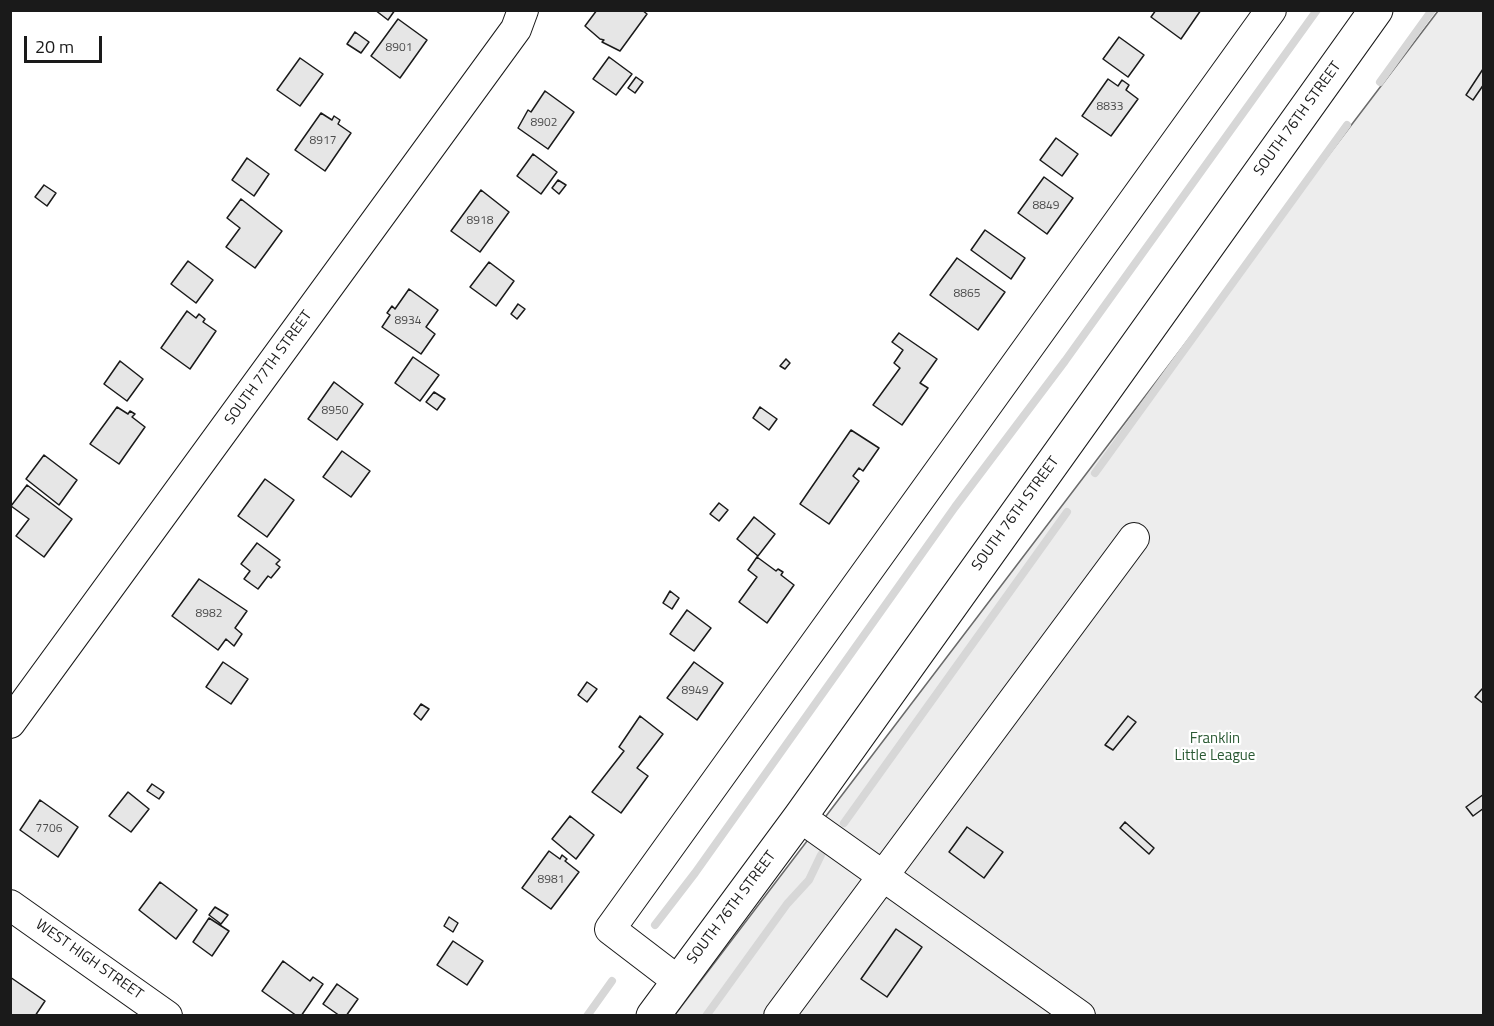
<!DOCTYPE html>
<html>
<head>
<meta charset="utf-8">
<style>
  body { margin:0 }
  #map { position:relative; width:1494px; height:1026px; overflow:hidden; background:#fff; font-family:"Titillium Web",sans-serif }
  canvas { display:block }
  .frame { position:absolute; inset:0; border:12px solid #1a1a1a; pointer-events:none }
  .scale { position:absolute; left:24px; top:36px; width:78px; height:27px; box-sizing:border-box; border:3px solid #1a1a1a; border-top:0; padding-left:8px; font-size:18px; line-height:21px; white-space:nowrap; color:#1a1a1a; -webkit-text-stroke:4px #fff; paint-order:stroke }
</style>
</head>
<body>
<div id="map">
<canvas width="1494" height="1026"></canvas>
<div class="frame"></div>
<div class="scale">20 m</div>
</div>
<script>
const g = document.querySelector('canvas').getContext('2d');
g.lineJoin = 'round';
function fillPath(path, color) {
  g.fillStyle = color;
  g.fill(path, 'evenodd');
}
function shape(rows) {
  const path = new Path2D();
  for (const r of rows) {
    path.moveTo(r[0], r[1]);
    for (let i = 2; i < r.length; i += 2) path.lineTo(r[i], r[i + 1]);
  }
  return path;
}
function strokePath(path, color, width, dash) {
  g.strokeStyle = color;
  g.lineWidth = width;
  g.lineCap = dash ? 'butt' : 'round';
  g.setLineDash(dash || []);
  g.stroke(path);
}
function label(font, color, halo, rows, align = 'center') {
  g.font = font + ' "Titillium Web",sans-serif';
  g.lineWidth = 4.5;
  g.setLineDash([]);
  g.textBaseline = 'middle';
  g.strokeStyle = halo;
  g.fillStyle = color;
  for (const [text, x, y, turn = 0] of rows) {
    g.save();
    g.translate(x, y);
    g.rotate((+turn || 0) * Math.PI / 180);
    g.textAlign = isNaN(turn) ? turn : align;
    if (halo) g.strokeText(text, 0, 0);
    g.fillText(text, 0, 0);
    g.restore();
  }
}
const built = shape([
  [1438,11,1483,11,1483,1015,674,1016,1438,11]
]);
fillPath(built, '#ededed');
strokePath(built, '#6a6a6a', 1.5);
strokePath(shape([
  [1380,82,1432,10],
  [1095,473,1347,125],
  [844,823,1067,512],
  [655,925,695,873,955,507,1065,361,1317,10],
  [587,1016,612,981],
  [706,1016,787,904,809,880,821,855]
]), '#d7d7d7', 8);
const building = shape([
  [375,10,395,10,388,20,375,10],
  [597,10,642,10,647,14,620,51,602,42,604,40,600,39,585,26,597,10],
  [1156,10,1201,10,1181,39,1151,17,1156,10],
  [398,19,427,40,400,78,371,56,398,19],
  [355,32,369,42,361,53,347,44,355,32],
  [1119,37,1144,55,1128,77,1103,59,1119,37],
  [609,57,632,74,616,95,593,79,609,57],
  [300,58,323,74,300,106,277,90,300,58],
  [1483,69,1484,84,1473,100,1466,95,1483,69],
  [636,77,643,82,635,93,628,88,636,77],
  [1108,79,1118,86,1122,80,1129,85,1126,90,1138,99,1111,136,1082,116,1108,79],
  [545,91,574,112,548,149,518,128,528,110,531,112,545,91],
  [321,113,332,120,334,116,340,120,338,124,351,133,325,171,295,150,321,113],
  [1056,138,1078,154,1062,176,1040,160,1056,138],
  [533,154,557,172,541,194,517,176,533,154],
  [247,158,269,174,254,196,232,180,247,158],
  [1044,177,1073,198,1047,234,1018,213,1044,177],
  [558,180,566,185,559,194,552,188,558,180],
  [44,185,56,193,47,206,35,197,44,185],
  [481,190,509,212,480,252,451,231,481,190],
  [241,199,282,231,255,268,226,247,240,228,227,218,241,199],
  [985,230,1025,258,1011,279,971,250,985,230],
  [957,258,1005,292,978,330,930,295,957,258],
  [188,261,213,280,196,303,171,284,188,261],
  [489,262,514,281,496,306,470,287,489,262],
  [409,289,438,310,426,327,435,334,421,354,382,327,390,315,387,313,392,306,395,309,409,289],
  [518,304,525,309,517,319,511,314,518,304],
  [187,311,196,318,199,314,205,319,203,322,216,331,190,369,161,348,187,311],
  [899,333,937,359,920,383,928,388,902,425,873,405,900,368,894,363,903,350,892,342,899,333],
  [413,357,439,375,420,401,395,383,413,357],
  [786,359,790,363,785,369,780,366,786,359],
  [120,361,143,379,127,401,104,384,120,361],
  [334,382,363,404,337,440,308,419,334,382],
  [434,392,445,399,437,410,426,402,434,392],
  [117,407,128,414,130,411,135,414,132,417,145,427,119,464,90,444,117,407],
  [760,407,777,419,769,430,753,418,760,407],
  [851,430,879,448,863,471,859,468,853,476,859,481,829,524,800,504,851,430],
  [342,451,370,471,351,497,323,477,342,451],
  [44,455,77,480,59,505,26,479,44,455],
  [265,479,294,500,267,537,238,516,265,479],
  [27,485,72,519,44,557,16,536,29,519,11,506,27,485],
  [719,503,728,510,719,521,710,514,719,503],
  [754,517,775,534,758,556,737,539,754,517],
  [257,543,280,560,276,564,280,567,271,578,268,576,258,589,244,579,250,571,241,564,257,543],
  [757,557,776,571,778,569,783,572,781,575,794,585,767,623,739,602,757,577,748,570,757,557],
  [199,579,247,611,235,628,242,634,234,646,226,639,218,650,172,616,199,579],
  [670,591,679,598,672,609,663,603,670,591],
  [687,610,711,628,694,651,670,634,687,610],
  [223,662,248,679,231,704,206,687,223,662],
  [694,662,723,683,697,720,667,698,694,662],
  [587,682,597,689,587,702,578,695,587,682],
  [1482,689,1484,690,1484,704,1475,697,1482,689],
  [421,704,429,709,421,720,414,714,421,704],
  [640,716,663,734,637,768,648,776,621,813,592,792,624,751,619,747,640,716],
  [1128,716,1136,722,1113,750,1105,745,1128,716],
  [152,784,164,792,159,799,147,791,152,784],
  [128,792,149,809,131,832,109,816,128,792],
  [1484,794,1484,808,1473,816,1466,807,1484,794],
  [40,800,78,827,58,857,20,830,40,800],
  [570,816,594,835,576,859,552,839,570,816],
  [1125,822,1154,848,1149,854,1120,828,1125,822],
  [967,827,1003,852,984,878,949,852,967,827],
  [549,851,560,859,562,855,567,859,565,861,579,872,551,909,522,888,549,851],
  [160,882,197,910,176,939,139,910,160,882],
  [215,907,228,915,221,924,209,915,215,907],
  [449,917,458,923,453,932,444,926,449,917],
  [209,918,229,931,212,956,193,942,209,918],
  [896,929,922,947,887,997,861,979,896,929],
  [453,941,483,961,467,985,437,965,453,941],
  [283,961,310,981,313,977,323,984,301,1016,297,1016,262,991,283,961],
  [10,977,45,1001,35,1016,10,1016,10,977],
  [337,984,358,999,346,1016,340,1016,323,1004,337,984]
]);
fillPath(building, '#e6e6e6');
strokePath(building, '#1a1a1a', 1.5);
const minor = shape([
  [10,723,516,29,523,10],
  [800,817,1080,1016],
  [10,905,167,1016],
  [678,981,610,929,1271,10],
  [779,1016,1134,538]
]);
const major = shape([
  [653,1016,800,817,1376,10]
]);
strokePath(minor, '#1a1a1a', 32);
strokePath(major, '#1a1a1a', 35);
strokePath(minor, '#fff', 30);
strokePath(major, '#fff', 33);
label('12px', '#4d4d4d', null, [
  ["8901",399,48],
  ["8833",1110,107],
  ["8902",544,123],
  ["8917",323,141],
  ["8849",1046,206],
  ["8918",480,221],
  ["8865",967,294],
  ["8934",408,321],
  ["8950",335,411],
  ["8982",209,614],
  ["8949",695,691],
  ["7706",49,829],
  ["8981",551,880]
]);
label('15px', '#1a1a1a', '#fff', [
  ["SOUTH 76TH STREET",1298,119,-54],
  ["SOUTH 77TH STREET",269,368,-54],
  ["SOUTH 76TH STREET",1016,514,-54],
  ["SOUTH 76TH STREET",732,908,-53],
  ["WEST HIGH STREET",89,960,35]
]);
label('15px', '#2b5a34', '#fff', [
  ["Franklin",1215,739],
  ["Little League",1215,756]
]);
</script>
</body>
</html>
